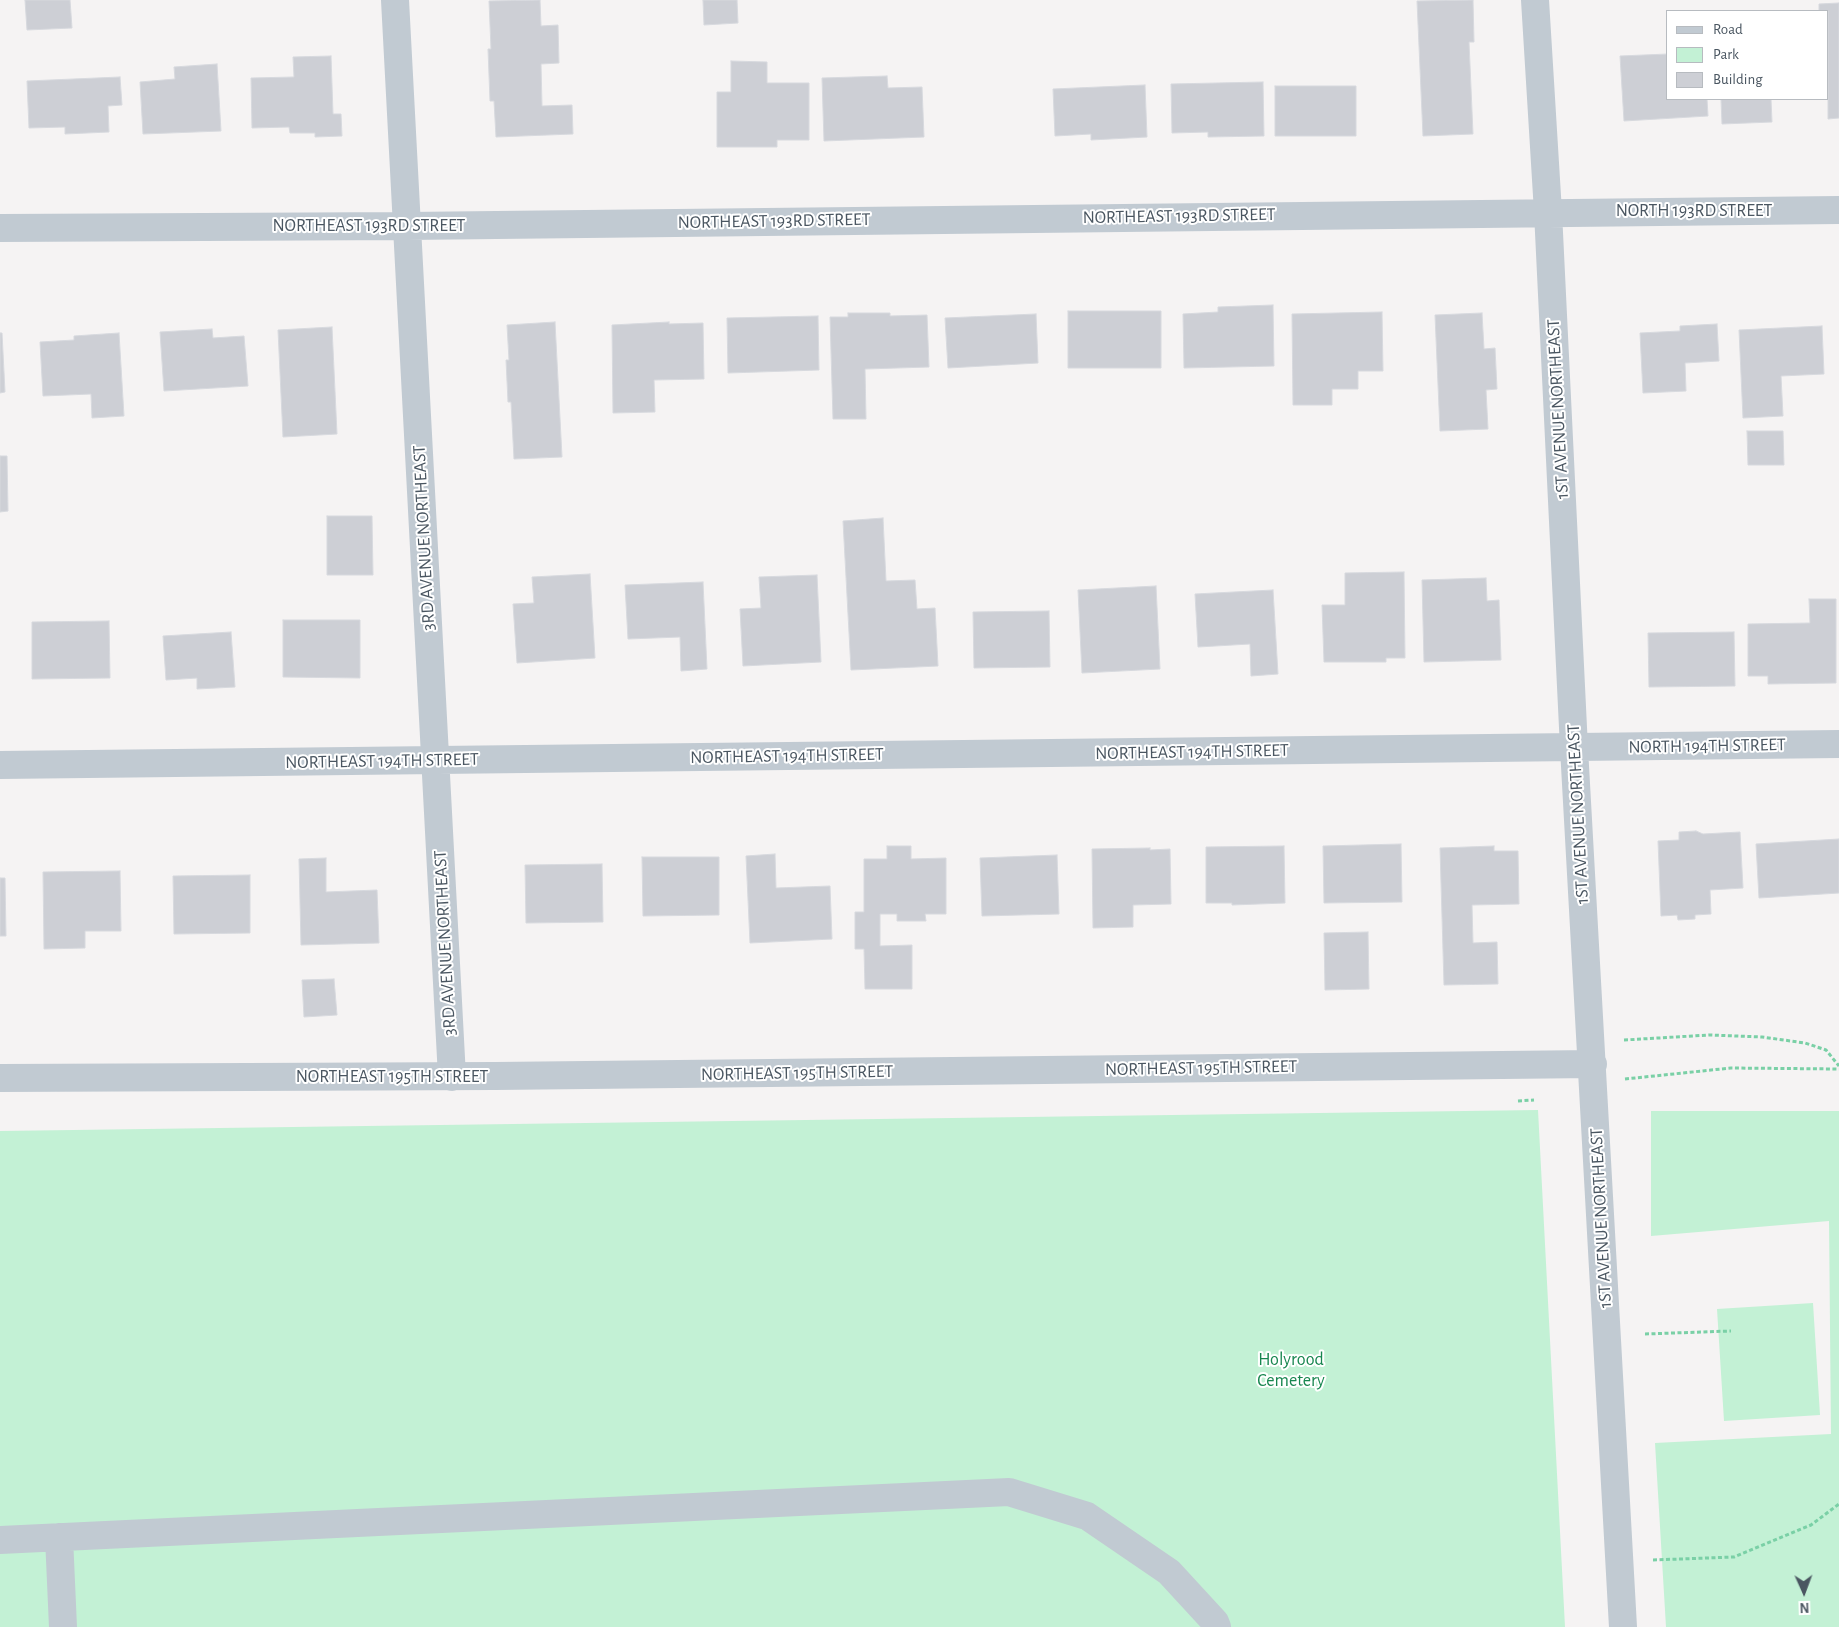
<!DOCTYPE html>
<html>
<head>
<meta charset="utf-8">
<style>
  body { margin:0 }
  #map { position:relative; width:1839px; height:1627px; overflow:hidden; background:#f5f3f3; font-family:"Alegreya Sans",sans-serif }
  canvas { display:block }
  .legend { position:absolute; left:1666px; top:10px; width:162px; height:90px; box-sizing:border-box; background:#fff; border:1px solid #b7bbc0; margin:0; padding:6px 9px; list-style:none; font-size:15px; color:#4a5661 }
  .legend li { display:flex; align-items:center; gap:10px; height:25px }
  .legend b { width:25px; border:1px solid #b7bbc0 }
  .north { position:absolute; left:1779px; top:1567px; width:50px; height:50px; -webkit-text-stroke:4px #fff; paint-order:stroke; rotate:178deg; font-size:14px; font-weight:700; line-height:20px; text-align:center; color:#4a5661 }
  .north::after { content:''; display:block; margin:auto; width:18px; height:22px; background:#4a5661; clip-path:polygon(50% 0,100% 100%,50% 72%,0 100%) }
</style>
</head>
<body>
<div id="map">
<canvas width="1839" height="1627"></canvas>
<ul class="legend">
<li><b style="height:6px;background:#c1cad2"></b>Road</li>
<li><b style="height:14px;background:#c3f1d5"></b>Park</li>
<li><b style="height:14px;background:#cdcfd5"></b>Building</li>
</ul>
<div class="north">N</div>
</div>
<script>
const g = document.querySelector('canvas').getContext('2d');
g.lineJoin = 'round';
function fillPath(path, color) {
  g.fillStyle = color;
  g.fill(path, 'evenodd');
}
function shape(rows) {
  const path = new Path2D();
  for (const r of rows) {
    path.moveTo(r[0], r[1]);
    for (let i = 2; i < r.length; i += 2) path.lineTo(r[i], r[i + 1]);
  }
  return path;
}
function strokePath(path, color, width, dash) {
  g.strokeStyle = color;
  g.lineWidth = width;
  g.lineCap = dash ? 'butt' : 'round';
  g.setLineDash(dash || []);
  g.stroke(path);
}
function label(font, color, halo, rows, align = 'center') {
  g.font = font + ' "Alegreya Sans",sans-serif';
  g.lineWidth = 4;
  g.setLineDash([]);
  g.textBaseline = 'middle';
  g.strokeStyle = halo;
  g.fillStyle = color;
  for (const [text, x, y, turn = 0] of rows) {
    g.save();
    g.translate(x, y);
    g.rotate((+turn || 0) * Math.PI / 180);
    g.textAlign = isNaN(turn) ? turn : align;
    if (halo) g.strokeText(text, 0, 0);
    g.fillText(text, 0, 0);
    g.restore();
  }
}
fillPath(shape([
  [1538,1110,1565,1627,0,1627,0,1131],
  [1651,1111,1839,1111,1839,1627,1666,1627,1655,1443,1831,1434,1829,1221,1651,1236],
  [1813,1303,1820,1415,1724,1421,1717,1309]
]), '#c3f1d5');
const building = shape([
  [25,0,70,0,72,28,27,30,25,0],
  [540,0,541,26,558,25,559,63,541,64,542,106,572,105,573,134,496,137,494,101,490,101,488,49,491,49,489,1,540,0],
  [703,0,737,0,738,23,704,25,703,0],
  [1473,0,1474,42,1469,42,1473,134,1423,136,1417,1,1473,0],
  [1839,3,1839,118,1828,119,1828,11,1819,11,1819,4,1839,3],
  [1668,54,1668,99,1707,99,1708,116,1624,121,1620,56,1668,54],
  [331,56,333,114,341,114,342,136,315,137,315,133,290,133,289,127,252,128,251,78,294,77,293,57,331,56],
  [731,61,767,62,767,83,809,83,809,140,777,140,777,147,717,147,717,92,731,92,731,61],
  [217,64,221,131,143,134,140,82,175,79,174,67,217,64],
  [887,76,888,88,922,87,924,137,824,141,822,78,887,76],
  [120,77,122,105,108,106,109,132,65,134,65,127,29,128,27,81,120,77],
  [1263,82,1264,136,1208,137,1208,132,1172,133,1171,84,1263,82],
  [1145,85,1147,137,1091,140,1091,134,1055,136,1053,89,1145,85],
  [1275,86,1356,86,1356,136,1275,136,1275,86],
  [1721,99,1771,99,1772,122,1722,124,1721,99],
  [1273,305,1274,366,1184,368,1183,314,1218,312,1218,307,1273,305],
  [1068,311,1161,311,1161,368,1068,368,1068,311],
  [1382,312,1383,371,1358,371,1358,389,1332,389,1332,405,1293,405,1292,314,1382,312],
  [848,313,890,313,890,316,927,315,929,367,865,369,866,419,833,419,830,317,848,317,848,313],
  [1482,313,1484,349,1495,348,1497,389,1486,390,1488,429,1440,431,1435,315,1482,313],
  [1036,314,1038,363,948,368,945,318,1036,314],
  [818,316,819,370,728,373,727,318,818,316],
  [555,322,562,457,514,459,511,402,508,402,506,360,509,360,507,325,555,322],
  [669,322,669,324,703,323,704,379,654,380,655,412,613,413,612,325,669,322],
  [1717,324,1719,361,1685,363,1686,391,1643,393,1640,333,1680,331,1680,326,1717,324],
  [1822,326,1824,374,1781,376,1783,416,1743,418,1739,330,1822,326],
  [332,327,337,434,283,437,278,330,332,327],
  [212,329,213,338,244,336,248,386,164,391,160,332,212,329],
  [0,333,2,333,5,392,0,393,0,333],
  [119,333,124,416,92,418,91,394,43,396,40,342,74,340,74,336,119,333],
  [1747,431,1783,431,1784,465,1748,465,1747,431],
  [0,456,7,456,8,511,0,512,0,456],
  [327,516,372,516,373,575,327,575,327,516],
  [883,518,886,581,915,580,917,609,935,608,938,666,851,670,843,521,883,518],
  [1404,572,1405,658,1386,658,1386,662,1324,662,1322,605,1345,605,1345,573,1404,572],
  [590,574,595,658,517,663,513,604,534,603,532,577,590,574],
  [817,575,821,662,743,666,740,609,761,608,759,577,817,575],
  [1486,578,1487,601,1499,600,1501,660,1424,662,1422,580,1486,578],
  [703,582,707,669,681,671,680,637,628,639,625,585,703,582],
  [1156,586,1160,669,1082,673,1078,590,1156,586],
  [1273,590,1278,674,1251,676,1250,644,1198,647,1195,594,1273,590],
  [1809,599,1836,599,1836,683,1768,684,1768,676,1748,676,1748,624,1810,623,1809,599],
  [1049,611,1050,667,974,668,973,612,1049,611],
  [283,620,360,620,360,678,283,677,283,620],
  [109,621,110,678,32,679,32,622,109,621],
  [231,632,235,687,197,689,197,678,166,680,163,636,231,632],
  [1734,632,1735,686,1649,687,1648,633,1734,632],
  [1696,831,1703,834,1740,832,1743,888,1710,890,1711,914,1695,915,1695,919,1678,920,1677,915,1661,916,1658,841,1679,840,1679,832,1696,831],
  [1839,839,1839,893,1759,898,1756,844,1839,839],
  [1401,844,1402,902,1324,903,1323,846,1401,844],
  [887,846,911,846,911,859,946,858,946,914,925,914,926,921,897,921,897,914,880,914,880,946,912,945,912,989,865,989,864,949,855,949,855,912,864,912,864,859,887,859,887,846],
  [1284,846,1285,903,1232,905,1232,903,1206,903,1206,847,1284,846],
  [1494,846,1494,851,1518,851,1519,904,1472,905,1473,943,1497,942,1498,984,1444,985,1440,848,1494,846],
  [1150,848,1150,850,1170,849,1171,904,1133,905,1133,927,1093,928,1092,849,1150,848],
  [775,854,776,888,830,886,832,939,750,943,746,856,775,854],
  [1057,855,1059,914,982,916,980,858,1057,855],
  [642,857,719,857,719,915,643,916,642,857],
  [326,858,326,892,377,890,379,943,301,945,299,859,326,858],
  [602,864,603,922,526,923,525,865,602,864],
  [120,871,121,931,85,931,85,948,44,949,43,872,120,871],
  [250,875,250,933,174,934,173,876,250,875],
  [0,878,5,878,6,936,0,936,0,878],
  [1368,932,1369,989,1325,990,1324,933,1368,932],
  [334,979,337,1015,304,1017,302,980,334,979]
]);
fillPath(building, '#cdcfd5');
strokePath(building, '#d7d9de', 1);
strokePath(shape([
  [1624,1040,1710,1035,1762,1037,1805,1043,1826,1050,1839,1066],
  [1625,1079,1731,1068,1839,1069],
  [1518,1101,1534,1100],
  [1645,1334,1731,1331],
  [1653,1560,1734,1557,1811,1525,1839,1504]
]), '#7ad0a6', 3, [4, 2.5]);
strokePath(shape([
  [395,0,452,1077],
  [1535,0,1548,212,1574,748,1623,1627],
  [0,228,407,226,1839,210],
  [0,765,1839,744],
  [0,1078,495,1076,1593,1064],
  [59,1537,63,1627],
  [0,1540,1009,1492,1087,1516,1169,1572,1215,1622,1217,1627]
]), '#c1cad2', 28);
label('18px', '#4a5661', '#fff', [
  ["NORTH 193RD STREET",1694,211],
  ["NORTHEAST 193RD STREET",1179,216,-1],
  ["NORTHEAST 193RD STREET",774,221,-1],
  ["NORTHEAST 193RD STREET",369,226],
  ["1ST AVENUE NORTHEAST",1558,409,-93],
  ["3RD AVENUE NORTHEAST",424,538,-93],
  ["NORTH 194TH STREET",1707,746,-1],
  ["NORTHEAST 194TH STREET",1192,752,-1],
  ["NORTHEAST 194TH STREET",787,756,-1],
  ["NORTHEAST 194TH STREET",382,761,-1],
  ["1ST AVENUE NORTHEAST",1578,814,-93],
  ["3RD AVENUE NORTHEAST",445,943,-93],
  ["NORTHEAST 195TH STREET",1201,1068,-1],
  ["NORTHEAST 195TH STREET",797,1073,-1],
  ["NORTHEAST 195TH STREET",392,1077],
  ["1ST AVENUE NORTHEAST",1601,1218,-93]
]);
label('18px', '#17864f', '#fff', [
  ["Holyrood",1291,1360],
  ["Cemetery",1291,1381]
]);
</script>
</body>
</html>
